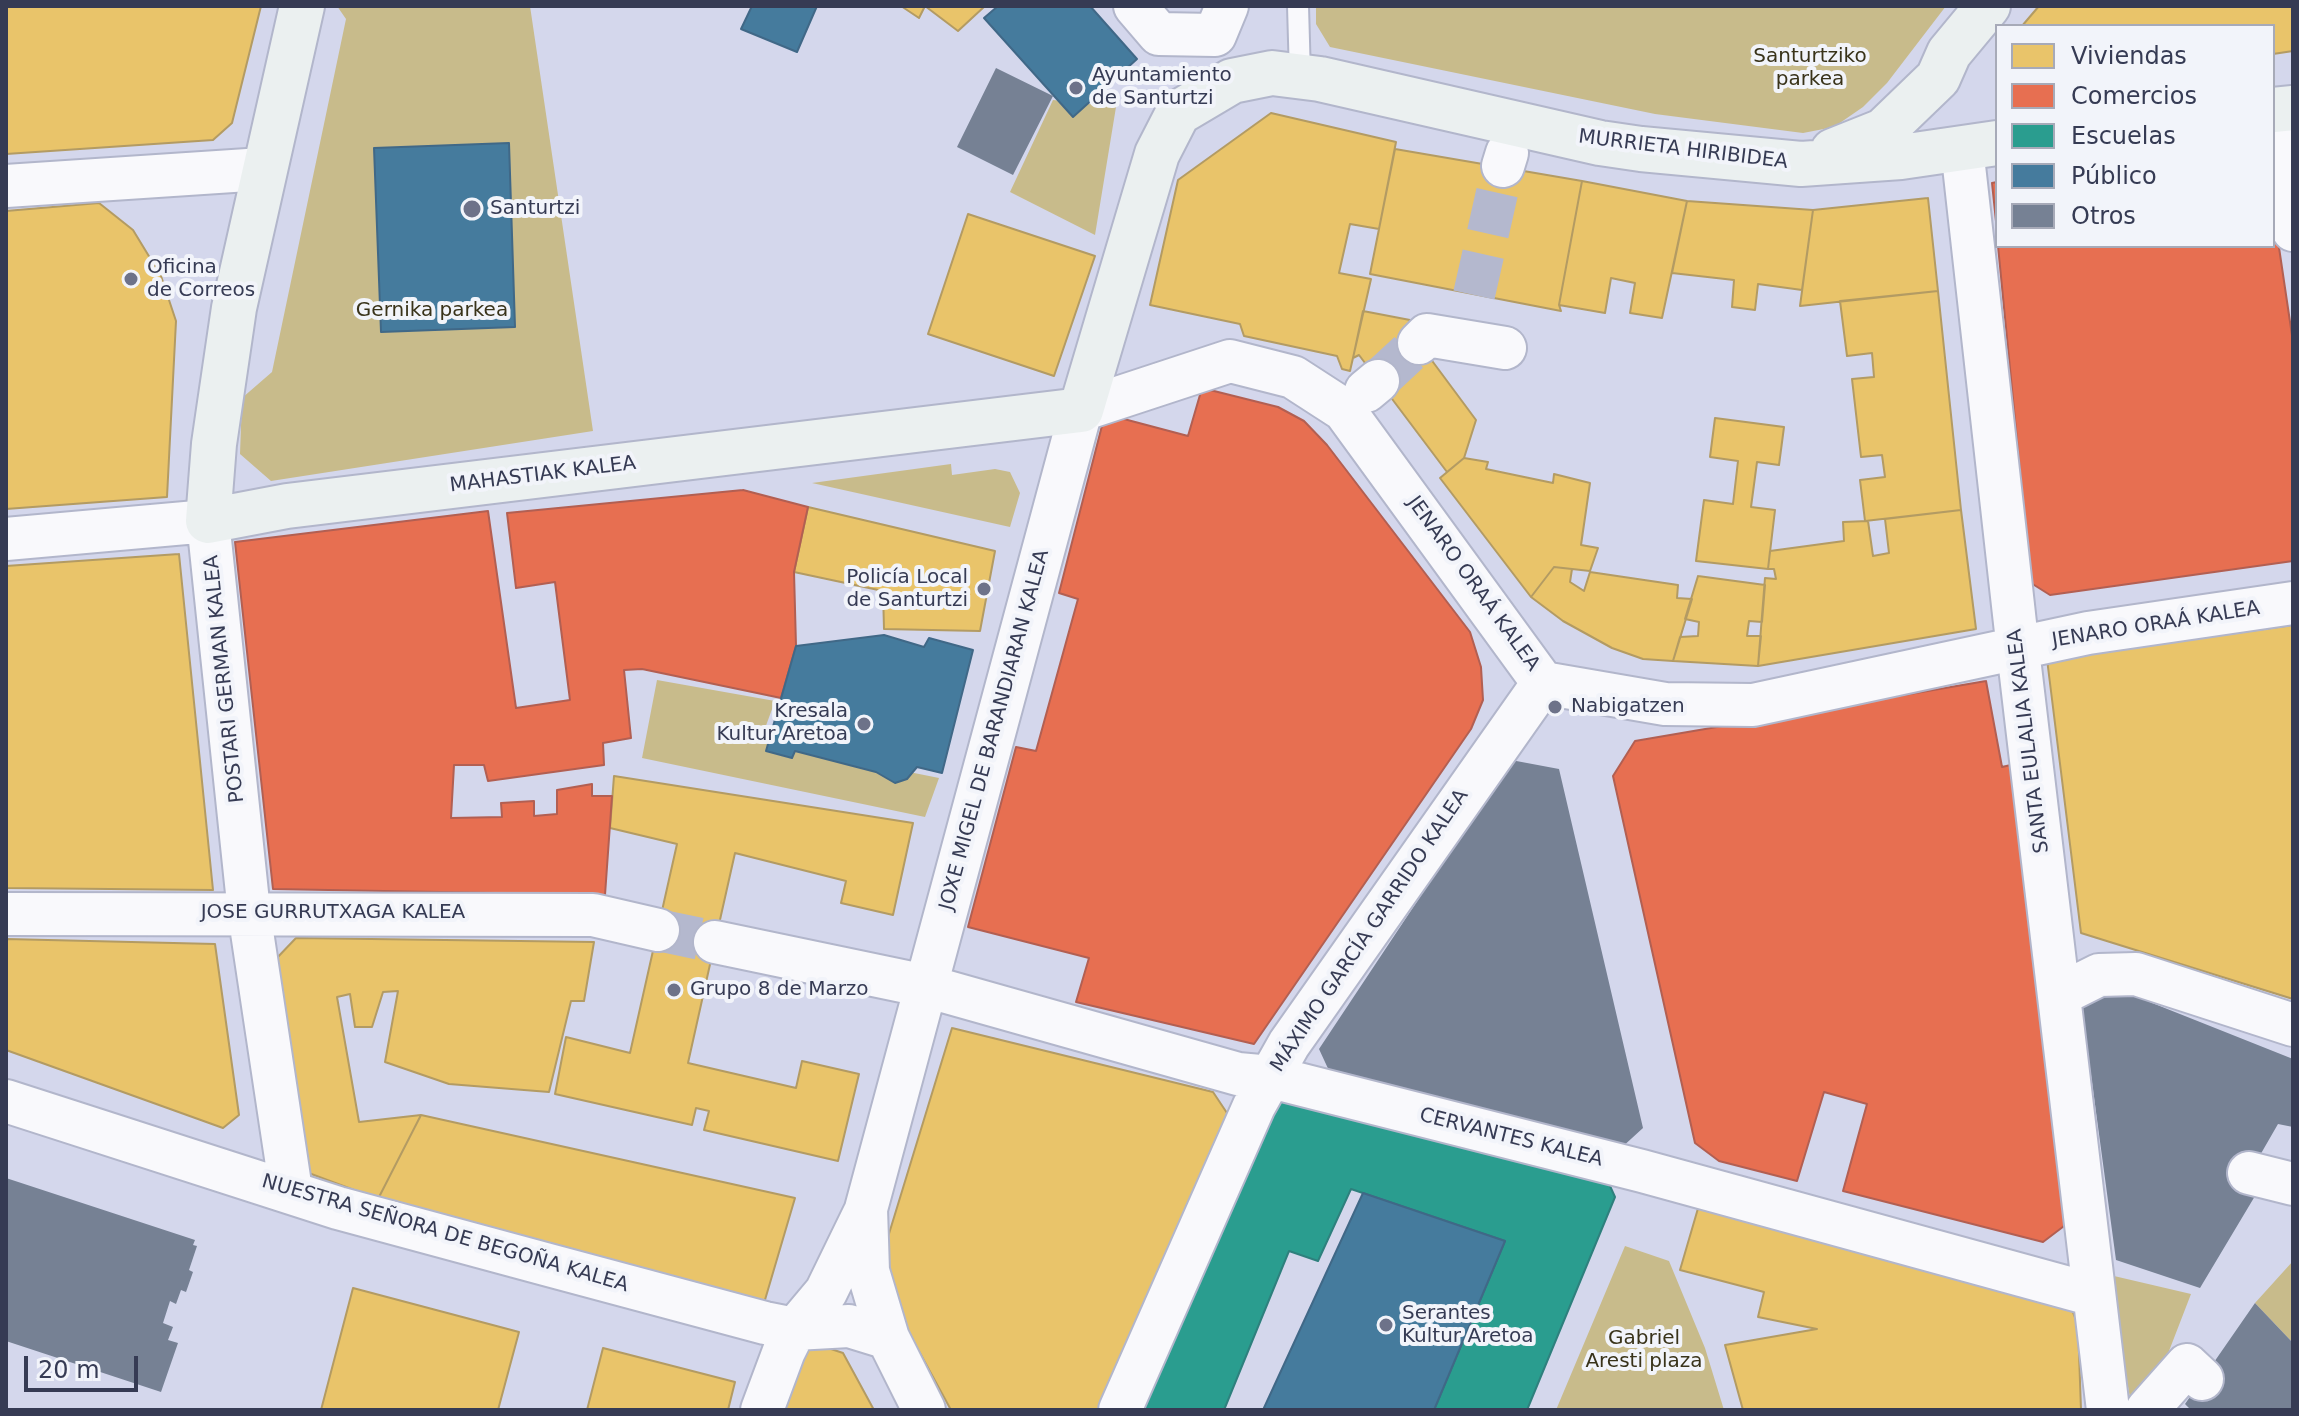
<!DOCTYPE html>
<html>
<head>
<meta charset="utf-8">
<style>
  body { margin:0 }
  #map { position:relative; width:2299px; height:1416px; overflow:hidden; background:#d4d7ec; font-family:"DejaVu Sans",sans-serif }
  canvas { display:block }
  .frame { position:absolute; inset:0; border:8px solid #363b54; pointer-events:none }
  .legend { position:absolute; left:1995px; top:24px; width:280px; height:224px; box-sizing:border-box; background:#f2f4fa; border:2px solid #a7aab8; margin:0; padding:10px 14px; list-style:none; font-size:24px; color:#363b54 }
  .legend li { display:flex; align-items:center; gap:16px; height:40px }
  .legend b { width:40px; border:2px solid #a7aab8 }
  .scale { position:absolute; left:24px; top:1356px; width:114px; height:36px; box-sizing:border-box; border:4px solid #363b54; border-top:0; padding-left:10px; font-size:24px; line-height:28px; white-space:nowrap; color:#363b54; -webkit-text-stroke:6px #f2f4fa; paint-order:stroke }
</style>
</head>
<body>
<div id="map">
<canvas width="2299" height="1416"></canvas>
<div class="frame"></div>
<ul class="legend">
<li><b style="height:22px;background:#e9c46a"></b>Viviendas</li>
<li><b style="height:22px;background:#e76f51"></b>Comercios</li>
<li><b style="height:22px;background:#2a9d8f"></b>Escuelas</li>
<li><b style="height:22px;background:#457b9d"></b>Público</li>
<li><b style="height:22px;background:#768194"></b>Otros</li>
</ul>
<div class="scale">20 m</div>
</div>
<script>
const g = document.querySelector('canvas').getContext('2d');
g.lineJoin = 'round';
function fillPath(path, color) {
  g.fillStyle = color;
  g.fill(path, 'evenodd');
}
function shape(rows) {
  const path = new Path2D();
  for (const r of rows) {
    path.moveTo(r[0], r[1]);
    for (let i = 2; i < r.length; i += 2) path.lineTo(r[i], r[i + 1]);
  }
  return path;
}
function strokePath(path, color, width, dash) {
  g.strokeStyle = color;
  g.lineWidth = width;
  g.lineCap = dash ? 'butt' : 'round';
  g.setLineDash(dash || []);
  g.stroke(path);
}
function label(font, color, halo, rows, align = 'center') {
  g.font = font + ' "DejaVu Sans",sans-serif';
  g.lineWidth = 8;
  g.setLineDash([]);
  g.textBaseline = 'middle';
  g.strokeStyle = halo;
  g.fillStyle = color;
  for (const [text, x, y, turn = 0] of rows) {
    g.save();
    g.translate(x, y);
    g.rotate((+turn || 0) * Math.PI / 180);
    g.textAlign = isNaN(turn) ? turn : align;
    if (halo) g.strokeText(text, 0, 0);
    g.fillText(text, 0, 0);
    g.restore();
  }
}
fillPath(shape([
  [337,6,530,6,593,431,271,481,240,454,242,398,272,372,346,19],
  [1316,6,1946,6,1887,83,1863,107,1834,127,1803,133,1655,114,1330,47,1316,24],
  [1053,100,1116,107,1095,235,1010,192],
  [951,464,952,475,995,469,1010,472,1020,493,1010,527,812,483],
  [657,680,775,701,760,742,939,778,925,817,642,758],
  [1625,1246,1669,1261,1705,1348,1724,1410,1556,1410],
  [2293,1261,2293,1343,2255,1303],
  [2114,1276,2191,1294,2169,1351,2135,1410,2132,1410,2120,1339]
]), '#c8bb8b');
const homes = shape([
  [6,6,261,6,232,123,213,140,6,154,6,6],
  [901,6,925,6,919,18,901,6],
  [925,6,985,6,958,31,925,6],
  [2039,6,2293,6,2293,51,2273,54,2273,26,2022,26,2039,6],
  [1271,113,1396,142,1379,229,1350,224,1339,273,1371,279,1350,371,1342,369,1337,356,1244,336,1240,324,1150,305,1178,180,1271,113],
  [1395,149,1582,181,1559,305,1561,311,1370,274,1395,149],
  [1582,181,1687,201,1662,318,1630,313,1635,283,1611,278,1605,313,1559,305,1582,181],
  [1928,198,1938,291,1800,306,1813,210,1928,198],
  [1687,201,1813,210,1802,290,1758,284,1755,310,1732,307,1734,280,1672,273,1687,201],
  [99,203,133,230,161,276,176,321,167,497,6,509,6,211,99,203],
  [968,214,1095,256,1054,376,928,334,968,214],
  [1938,291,1961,510,1865,521,1860,480,1885,477,1882,455,1861,457,1852,379,1874,377,1872,353,1847,356,1840,301,1938,291],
  [1363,311,1410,320,1407,327,1476,420,1464,458,1447,472,1359,355,1353,358,1363,311],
  [1715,418,1784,427,1779,465,1757,462,1751,507,1775,510,1768,569,1696,561,1704,500,1733,504,1738,461,1710,457,1715,418],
  [1464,458,1488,462,1486,469,1553,483,1554,474,1590,483,1581,545,1598,548,1590,571,1554,567,1531,597,1440,478,1464,458],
  [808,507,995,551,980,631,884,629,883,591,794,572,808,507],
  [1961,510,1976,629,1758,666,1765,578,1776,579,1774,569,1768,569,1770,551,1844,541,1843,522,1868,521,1873,556,1889,553,1885,519,1961,510],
  [179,554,213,890,6,888,6,566,179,554],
  [1554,567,1572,569,1570,582,1584,591,1590,572,1678,585,1677,598,1692,599,1673,661,1643,659,1612,648,1563,621,1531,597,1554,567],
  [1698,576,1765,585,1762,622,1749,621,1747,636,1761,636,1758,666,1673,661,1680,637,1698,636,1699,622,1685,619,1698,576],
  [2293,625,2293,999,2081,933,2047,659,2293,625],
  [614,776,913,823,893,915,841,903,846,881,735,853,715,942,688,1063,796,1088,802,1061,859,1074,838,1161,704,1130,709,1111,696,1108,692,1125,555,1094,566,1037,630,1053,677,844,610,828,614,776],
  [296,938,594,942,584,1001,571,1001,549,1092,449,1084,385,1062,398,991,383,992,372,1027,355,1027,350,994,337,997,359,1122,421,1115,378,1199,306,1172,274,961,296,938],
  [6,939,215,944,239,1115,223,1128,6,1050,6,939],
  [952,1028,1213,1092,1229,1116,1103,1410,951,1410,886,1291,884,1250,952,1028],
  [421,1115,795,1198,762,1310,378,1199,421,1115],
  [1699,1205,2070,1305,2078,1325,2081,1410,1743,1410,1725,1345,1817,1329,1758,1317,1764,1292,1680,1270,1699,1205],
  [353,1288,519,1332,498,1410,321,1410,353,1288],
  [801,1339,843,1353,874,1410,773,1410,801,1339],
  [603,1348,735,1382,728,1410,587,1410,603,1348]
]);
fillPath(homes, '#e9c46a');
strokePath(homes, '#b39b63', 2);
const shops = shape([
  [1997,182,1997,231,1992,183,1997,182],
  [2273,207,2293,342,2293,561,2050,595,2031,583,1998,246,2273,246,2273,207],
  [1202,388,1278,407,1304,421,1327,445,1470,632,1481,667,1483,700,1471,729,1254,1044,1076,1002,1089,958,968,927,1016,747,1036,751,1078,599,1059,593,1105,414,1188,436,1202,388],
  [743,490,808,507,794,572,796,646,781,698,642,669,624,670,631,738,603,743,604,765,488,781,484,765,454,765,451,818,502,817,501,803,534,801,534,816,557,814,557,790,592,784,592,796,612,796,605,895,273,889,235,542,488,511,516,708,570,700,555,582,516,588,507,513,743,490],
  [1986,681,2002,767,2015,764,2068,1223,2043,1242,1843,1191,1867,1104,1824,1092,1797,1181,1719,1161,1695,1143,1613,776,1635,741,1986,681]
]);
fillPath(shops, '#e76f51');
strokePath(shops, '#b25f52', 2);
const schools = shape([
  [1290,1092,1605,1175,1615,1197,1527,1410,1434,1410,1505,1241,1351,1189,1318,1261,1289,1251,1224,1410,1133,1410,1264,1108,1290,1092]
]);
fillPath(schools, '#2a9d8f');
strokePath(schools, '#2e807d', 2);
const public = shape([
  [752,6,817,6,797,52,741,29,752,6],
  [998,6,1090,6,1137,59,1073,117,984,18,998,6],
  [509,143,515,327,381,332,374,148,509,143],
  [884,635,924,647,929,638,973,650,942,773,917,767,907,779,895,783,876,772,795,751,792,758,766,751,796,646,884,635],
  [1363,1193,1505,1241,1434,1410,1263,1410,1363,1193]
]);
fillPath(public, '#457b9d');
strokePath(public, '#406887', 2);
fillPath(shape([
  [996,68,1053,96,1013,175,957,147],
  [1511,760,1559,769,1643,1128,1620,1149,1331,1075,1319,1049],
  [2107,985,2293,1059,2293,1127,2278,1124,2244,1183,2258,1191,2200,1288,2116,1260,2082,1008],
  [6,1178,195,1240,193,1245,197,1246,189,1270,193,1272,186,1292,181,1290,176,1304,170,1301,163,1323,173,1327,168,1340,178,1343,161,1392,6,1341],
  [2255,1303,2293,1343,2293,1410,2191,1410,2185,1404]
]), '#768194');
strokePath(shape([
  [1474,295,1503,166],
  [1378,381,1419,343],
  [658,930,715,942]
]), '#b4b8ce', 42, [42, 21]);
const lane = shape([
  [1298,6,1300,76]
]);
const street = shape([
  [1135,6,1159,34,1215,35,1227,6],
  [2275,110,2293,230],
  [1962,148,2018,650,2108,1410],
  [1503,166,1507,153],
  [6,186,263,169],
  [1419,343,1427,335,1505,348],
  [1366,391,1378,381],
  [6,539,208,521,249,912,291,1191],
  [6,914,593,915,658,930],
  [715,942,926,986,1238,1074,1271,1077,1642,1171,2094,1295],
  [2059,995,2099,975,2136,974,2293,1025],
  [6,1101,338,1208,545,1264,765,1323,795,1329,849,1326,888,1338],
  [2249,1173,2293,1184],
  [762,1410,784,1351,795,1329,826,1292,864,1214],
  [924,1410,888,1338,868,1271,866,1209,1081,410,1230,361,1293,377,1344,410,1543,683,1665,704,1753,705,2088,633,2293,603],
  [1120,1410,1254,1106,1289,1044,1543,683],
  [2147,1410,2187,1365,2202,1379]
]);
const secondary = shape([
  [302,6,234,308,214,444,208,521,287,506,1081,410,1157,154,1178,113,1232,81,1272,73,1320,79,1600,143,1641,149,1801,164,1901,157,1997,143],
  [2273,110,2293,108],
  [1833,151,1883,131,1938,78,1949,53,1988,6]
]);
strokePath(lane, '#b2b6cb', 24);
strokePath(street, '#b2b6cb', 46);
strokePath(secondary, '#b2b6cb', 48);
strokePath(lane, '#f9f9fc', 20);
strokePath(street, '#f9f9fc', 42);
strokePath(secondary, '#ebf0f0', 44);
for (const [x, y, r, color] of [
  [1076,88,8,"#6d7289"],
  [472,209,10,"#6d7289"],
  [131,279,8,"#6d7289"],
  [984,589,8,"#6d7289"],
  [1555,707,8,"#6d7289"],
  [864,724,8,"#6d7289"],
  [674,990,8,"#6d7289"],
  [1386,1325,8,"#6d7289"]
]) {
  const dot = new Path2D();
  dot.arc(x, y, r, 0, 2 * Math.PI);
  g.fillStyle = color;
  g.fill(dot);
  strokePath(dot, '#f2f4fa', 3);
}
label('20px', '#39331a', '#f2f4fa', [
  ["Santurtziko",1810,57],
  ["parkea",1810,80],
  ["Gernika parkea",432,311],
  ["Gabriel",1644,1339],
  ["Aresti plaza",1644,1362]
]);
label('20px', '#363b54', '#f2f4fa', [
  ["Ayuntamiento",1092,76],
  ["de Santurtzi",1092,99],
  ["Santurtzi",490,209],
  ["Oficina",147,268],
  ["de Correos",147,291],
  ["Policía Local",968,578,"right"],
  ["de Santurtzi",968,601,"right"],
  ["Nabigatzen",1571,707],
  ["Kresala",848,712,"right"],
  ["Kultur Aretoa",848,735,"right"],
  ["Grupo 8 de Marzo",690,990],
  ["Serantes",1402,1314],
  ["Kultur Aretoa",1402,1337]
], 'left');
label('20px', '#363b54', '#f2f4fa', [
  ["MURRIETA HIRIBIDEA",1683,150,7],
  ["MAHASTIAK KALEA",543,475,-7],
  ["JENARO ORAÁ KALEA",1473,584,54],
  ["JENARO ORAÁ KALEA",2156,625,-9],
  ["POSTARI GERMAN KALEA",225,679,-96],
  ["JOXE MIGEL DE BARANDIARAN KALEA",995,730,-75],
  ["SANTA EULALIA KALEA",2029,741,-97],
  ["JOSE GURRUTXAGA KALEA",333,913],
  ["MÁXIMO GARCÍA GARRIDO KALEA",1370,931,-56],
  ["CERVANTES KALEA",1511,1138,14],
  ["NUESTRA SEÑORA DE BEGOÑA KALEA",445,1234,16]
]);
</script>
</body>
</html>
